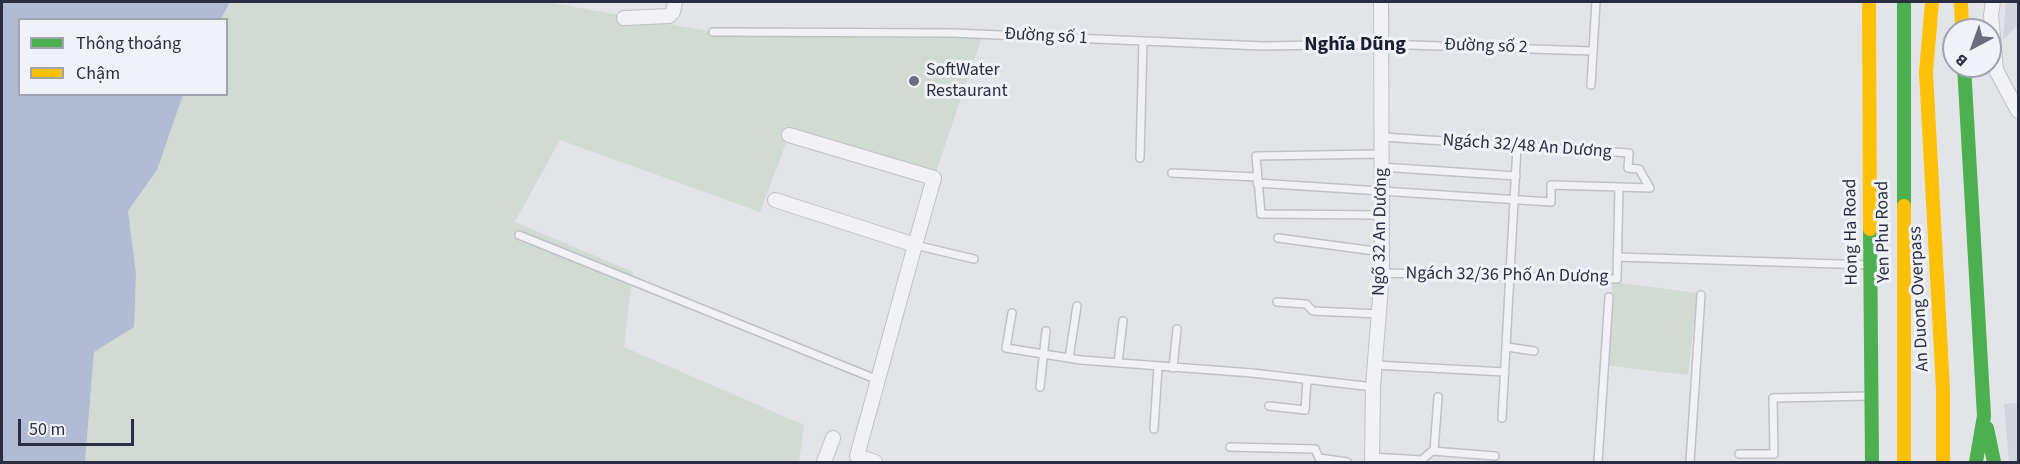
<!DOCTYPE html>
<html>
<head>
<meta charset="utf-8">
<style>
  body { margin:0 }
  #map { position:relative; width:2020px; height:464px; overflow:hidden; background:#e3e4e8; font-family:"Source Sans 3",sans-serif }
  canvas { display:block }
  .frame { position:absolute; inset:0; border:3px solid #292e42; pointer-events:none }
  .legend { position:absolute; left:18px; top:18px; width:210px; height:78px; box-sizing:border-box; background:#f0f2f7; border:2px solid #a0a4af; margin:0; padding:8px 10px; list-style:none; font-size:18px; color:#292e42 }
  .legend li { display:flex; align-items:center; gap:12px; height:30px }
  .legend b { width:30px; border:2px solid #a0a4af }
  .north { position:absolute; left:1942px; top:18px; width:60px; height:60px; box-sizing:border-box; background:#f0f2f7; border:2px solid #a0a4af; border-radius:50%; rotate:221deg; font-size:16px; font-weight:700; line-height:24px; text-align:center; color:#292e42 }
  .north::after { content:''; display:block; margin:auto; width:21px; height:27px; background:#6a6e7c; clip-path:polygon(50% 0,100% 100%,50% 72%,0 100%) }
  .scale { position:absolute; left:18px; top:419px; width:116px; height:27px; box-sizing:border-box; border:3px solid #292e42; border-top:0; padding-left:8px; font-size:18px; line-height:21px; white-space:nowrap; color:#292e42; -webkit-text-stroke:4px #f0f2f7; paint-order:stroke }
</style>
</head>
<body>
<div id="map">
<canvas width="2020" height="464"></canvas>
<div class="frame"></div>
<ul class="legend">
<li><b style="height:8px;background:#4caf50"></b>Thông thoáng</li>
<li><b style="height:8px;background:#ffc107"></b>Chậm</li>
</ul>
<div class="north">B</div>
<div class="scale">50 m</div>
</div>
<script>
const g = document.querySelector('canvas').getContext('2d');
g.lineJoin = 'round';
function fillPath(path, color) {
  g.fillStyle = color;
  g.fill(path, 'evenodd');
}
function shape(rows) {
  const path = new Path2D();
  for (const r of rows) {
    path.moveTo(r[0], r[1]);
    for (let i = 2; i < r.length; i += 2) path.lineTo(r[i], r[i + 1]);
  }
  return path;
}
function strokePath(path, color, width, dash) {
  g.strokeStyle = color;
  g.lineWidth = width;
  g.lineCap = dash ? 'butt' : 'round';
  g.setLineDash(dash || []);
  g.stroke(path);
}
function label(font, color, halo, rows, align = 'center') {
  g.font = font + ' "Source Sans 3",sans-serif';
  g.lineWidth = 6;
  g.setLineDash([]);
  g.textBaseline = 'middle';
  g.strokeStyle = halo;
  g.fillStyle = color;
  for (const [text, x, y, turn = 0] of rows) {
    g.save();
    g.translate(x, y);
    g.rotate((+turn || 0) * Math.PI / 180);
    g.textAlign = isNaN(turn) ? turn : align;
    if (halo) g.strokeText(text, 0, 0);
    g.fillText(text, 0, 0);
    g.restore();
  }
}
fillPath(shape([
  [2006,2,2018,2,2018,25,2003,40],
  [2018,403,2018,462,2009,462,2004,404]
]), '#d3d5dd');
fillPath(shape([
  [230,2,547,2,713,32,983,34,936,172,789,135,760,212,560,140,515,222,633,272,624,347,804,425,799,462,85,462,94,352,136,273,128,211,157,170,183,95,226,94,226,20,221,19],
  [1613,282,1697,293,1688,375,1603,365]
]), '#d1dbd3');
fillPath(shape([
  [2,2,230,2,221,19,20,20,20,94,183,95,157,170,128,211,136,273,134,327,94,352,85,462,2,462]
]), '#b1bbd3');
const lane = shape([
  [713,32,952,33,1263,46,1380,44,1592,51],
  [1591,85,1596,2],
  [1382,137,1629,153,1628,168,1639,169,1650,188,1619,187],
  [1382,154,1256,156,1261,214,1382,215],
  [1140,158,1143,42],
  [1381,167,1516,176],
  [1172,173,1257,177],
  [1257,183,1551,202,1551,185,1619,187,1617,279,1382,273],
  [519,235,878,380],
  [1278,238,1382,252],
  [915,245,974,259],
  [1617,257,1870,265],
  [1277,302,1306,304,1313,311,1379,314],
  [1012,313,1006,348,1081,360,1252,373,1373,387],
  [1507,347,1534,351],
  [1069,358,1077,306],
  [1118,363,1123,321],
  [1375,365,1505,372],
  [1173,368,1177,329],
  [1040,387,1046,331],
  [1269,406,1305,410,1307,380],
  [1502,418,1517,147],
  [1154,429,1158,367],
  [1230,447,1315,449,1319,458,1347,462],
  [1434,451,1438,397],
  [1739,454,1774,454,1773,398,1871,396],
  [1371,457,1422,460,1432,451,1495,456],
  [1598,462,1609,297],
  [1690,462,1701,295]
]);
const street = shape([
  [1993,2,1991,15,1996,70,2018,111],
  [624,18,669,16,673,12,675,2],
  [789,135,934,178,915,245],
  [775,200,915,245,857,456,875,462],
  [824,462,833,438],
  [1372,462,1373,387,1382,273,1381,2]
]);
strokePath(lane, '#c0c1c6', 10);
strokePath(street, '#c0c1c6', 16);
strokePath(lane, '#f2f2f5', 7);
strokePath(street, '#f2f2f5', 14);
strokePath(shape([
  [1904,2,1904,206],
  [1964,66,1984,416,1976,462],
  [1870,229,1872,462],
  [1987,428,1994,462]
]), '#4caf50', 14);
strokePath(shape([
  [1869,2,1870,229],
  [1932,2,1926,72,1943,389,1943,462],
  [1961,2,1962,30],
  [1904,206,1904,462]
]), '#ffc107', 14);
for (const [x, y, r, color] of [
  [914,81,6,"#6a6e7c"]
]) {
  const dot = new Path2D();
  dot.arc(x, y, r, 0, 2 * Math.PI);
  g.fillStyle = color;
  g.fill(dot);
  strokePath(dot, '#f0f2f7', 2);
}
label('18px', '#292e42', '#f0f2f7', [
  ["Đường số 1",1046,37,3],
  ["Đường số 2",1486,47,2],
  ["Ngách 32/48 An Dương",1527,147,4],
  ["Ngõ 32 An Dương",1381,232,-89],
  ["Hong Ha Road",1852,232,-91],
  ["Yen Phu Road",1884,232,-91],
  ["Ngách 32/36 Phố An Dương",1507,276,1],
  ["An Duong Overpass",1920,299,-93]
]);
label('18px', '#292e42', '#f0f2f7', [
  ["SoftWater",926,71],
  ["Restaurant",926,92]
], 'left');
label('bold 20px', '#1b1f33', '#f0f2f7', [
  ["Nghĩa Dũng",1355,46]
]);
</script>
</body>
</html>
